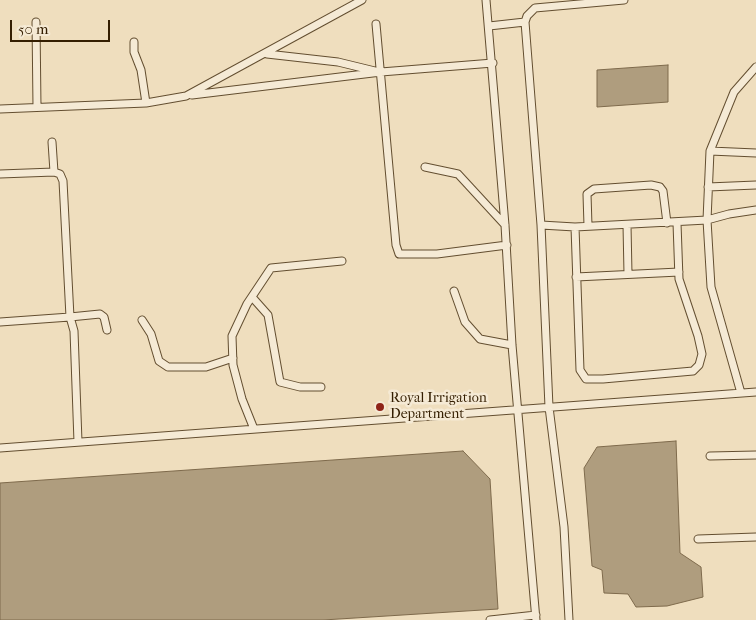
<!DOCTYPE html>
<html>
<head>
<meta charset="utf-8">
<style>
  body { margin:0 }
  #map { position:relative; width:756px; height:620px; overflow:hidden; background:#efdebe; font-family:"IM FELL French Canon",serif }
  canvas { display:block }
  .scale { position:absolute; left:10px; top:20px; width:100px; height:22px; box-sizing:border-box; border:2px solid #341e01; border-top:0; padding-left:6px; font-size:15px; line-height:18px; white-space:nowrap; color:#341e01; -webkit-text-stroke:4px #f5ead5; paint-order:stroke }
</style>
</head>
<body>
<div id="map">
<canvas width="756" height="620"></canvas>
<div class="scale">50 m</div>
</div>
<script>
const g = document.querySelector('canvas').getContext('2d');
g.lineJoin = 'round';
function fillPath(path, color) {
  g.fillStyle = color;
  g.fill(path, 'evenodd');
}
function shape(rows) {
  const path = new Path2D();
  for (const r of rows) {
    path.moveTo(r[0], r[1]);
    for (let i = 2; i < r.length; i += 2) path.lineTo(r[i], r[i + 1]);
  }
  return path;
}
function strokePath(path, color, width, dash) {
  g.strokeStyle = color;
  g.lineWidth = width;
  g.lineCap = dash ? 'butt' : 'round';
  g.setLineDash(dash || []);
  g.stroke(path);
}
function label(font, color, halo, rows, align = 'center') {
  g.font = font + ' "IM FELL French Canon",serif';
  g.lineWidth = 5;
  g.setLineDash([]);
  g.textBaseline = 'middle';
  g.strokeStyle = halo;
  g.fillStyle = color;
  for (const [text, x, y, turn = 0] of rows) {
    g.save();
    g.translate(x, y);
    g.rotate((+turn || 0) * Math.PI / 180);
    g.textAlign = isNaN(turn) ? turn : align;
    if (halo) g.strokeText(text, 0, 0);
    g.fillText(text, 0, 0);
    g.restore();
  }
}
const water = shape([
  [668,65,668,102,597,107,597,70,668,65],
  [676,441,680,553,701,567,703,597,667,606,636,607,628,594,604,593,602,570,592,566,584,468,597,447,676,441],
  [463,451,490,479,498,609,323,620,0,620,0,483,463,451]
]);
fillPath(water, '#af9d7e');
strokePath(water, '#7e6a4c', 1);
const lane = shape([
  [486,0,505,225,512,345,536,620],
  [36,22,37,107],
  [525,22,527,16,535,8,624,0],
  [376,24,396,245,399,254,437,254,507,245],
  [489,26,525,22,541,225],
  [134,42,134,52,141,70,146,103],
  [267,54,338,62,375,71],
  [192,95,381,72,493,63],
  [0,109,146,103,186,96,362,0],
  [52,142,54,172],
  [710,151,756,153],
  [425,167,458,174,505,225],
  [0,174,54,172,60,174,63,181,70,317,100,314,104,317,107,330],
  [708,187,756,185],
  [627,225,628,274],
  [588,226,587,194,594,189,651,185,660,187,663,191,667,223],
  [575,227,580,370,586,379,603,379,693,371,699,365,702,354,698,336,679,279,677,223],
  [576,277,679,272],
  [454,291,465,322,480,339,512,345],
  [252,297,268,315,280,382,300,387,321,387],
  [142,320,151,334,159,361,168,367,206,367,233,358],
  [0,322,70,317,74,331,78,442],
  [741,393,711,287,707,220,729,214,756,210],
  [254,429,242,399,233,365,232,336,247,304,271,268,342,261],
  [0,448,756,392],
  [710,456,756,455],
  [698,539,756,537],
  [490,620,536,615],
  [569,620,564,527,549,407,541,225,575,227,707,220,710,151,734,92,756,67]
]);
strokePath(lane, '#634e30', 9);
strokePath(lane, '#f5ead5', 7);
for (const [x, y, r, color] of [
  [380,407,5,"#8f2418"]
]) {
  const dot = new Path2D();
  dot.arc(x, y, r, 0, 2 * Math.PI);
  g.fillStyle = color;
  g.fill(dot);
  strokePath(dot, '#f5ead5', 2);
}
label('14px', '#341e01', '#f5ead5', [
  ["Royal Irrigation",390,399],
  ["Department",390,415]
], 'left');
</script>
</body>
</html>
